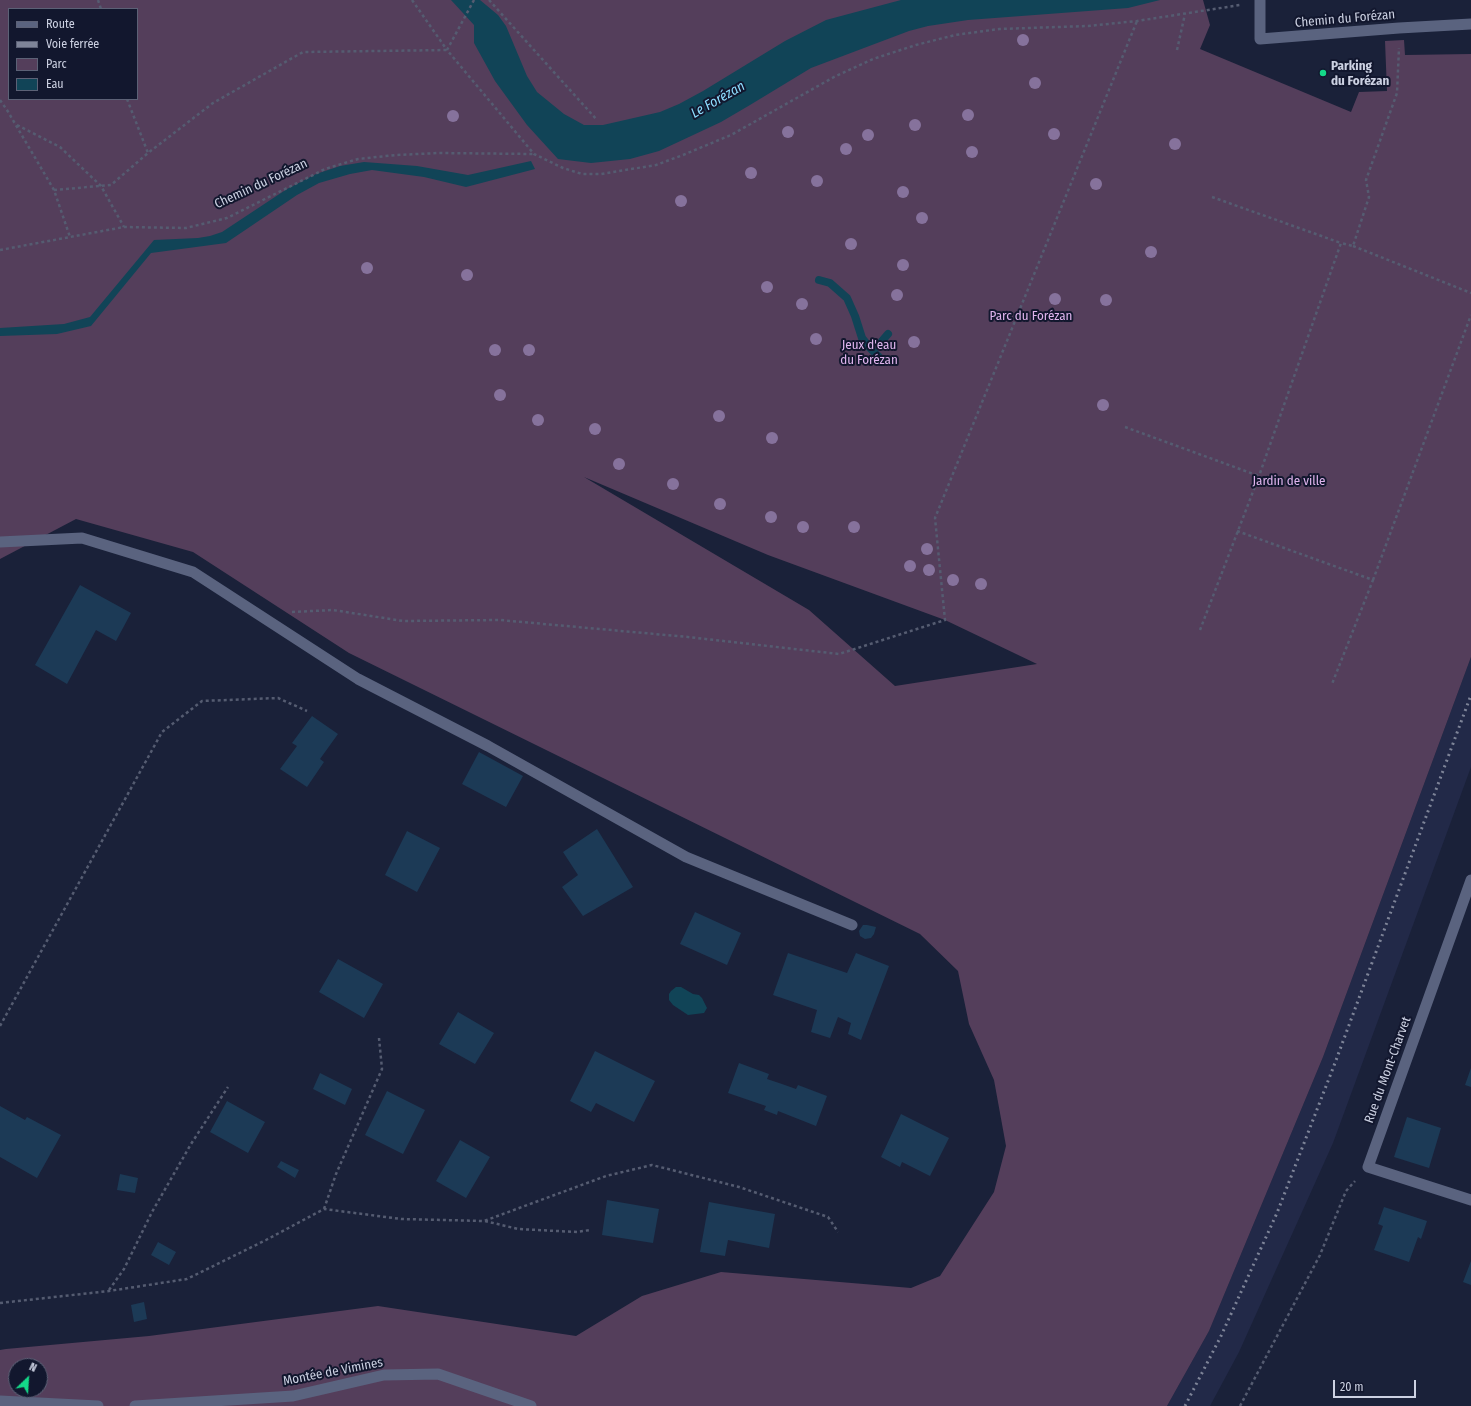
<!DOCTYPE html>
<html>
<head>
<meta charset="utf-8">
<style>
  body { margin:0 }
  #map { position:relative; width:1471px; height:1406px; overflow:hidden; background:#1a2139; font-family:"Fira Sans Condensed",sans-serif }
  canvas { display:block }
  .legend { position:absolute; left:8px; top:8px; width:130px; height:92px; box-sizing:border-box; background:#12172e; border:1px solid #5c6176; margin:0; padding:5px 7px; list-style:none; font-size:12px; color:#ccd1e2 }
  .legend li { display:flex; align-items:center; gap:8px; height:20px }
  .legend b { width:20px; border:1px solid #5c6176 }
  .north { position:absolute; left:8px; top:1358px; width:40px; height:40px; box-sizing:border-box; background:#12172e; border:1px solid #5c6176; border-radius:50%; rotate:25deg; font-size:11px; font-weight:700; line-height:16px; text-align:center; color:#ccd1e2 }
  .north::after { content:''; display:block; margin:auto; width:14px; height:18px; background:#14d989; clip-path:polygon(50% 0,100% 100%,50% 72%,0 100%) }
  .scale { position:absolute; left:1333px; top:1380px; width:83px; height:18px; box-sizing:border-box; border:2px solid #ccd1e2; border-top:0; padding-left:5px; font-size:12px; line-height:14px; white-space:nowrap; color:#ccd1e2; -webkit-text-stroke:3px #12172e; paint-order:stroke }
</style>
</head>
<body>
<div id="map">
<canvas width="1471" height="1406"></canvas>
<ul class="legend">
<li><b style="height:5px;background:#5a637f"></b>Route</li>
<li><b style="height:5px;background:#7e8498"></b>Voie ferrée</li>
<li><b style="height:11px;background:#543e5b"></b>Parc</li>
<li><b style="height:11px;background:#114457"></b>Eau</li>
</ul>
<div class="north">N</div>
<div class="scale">20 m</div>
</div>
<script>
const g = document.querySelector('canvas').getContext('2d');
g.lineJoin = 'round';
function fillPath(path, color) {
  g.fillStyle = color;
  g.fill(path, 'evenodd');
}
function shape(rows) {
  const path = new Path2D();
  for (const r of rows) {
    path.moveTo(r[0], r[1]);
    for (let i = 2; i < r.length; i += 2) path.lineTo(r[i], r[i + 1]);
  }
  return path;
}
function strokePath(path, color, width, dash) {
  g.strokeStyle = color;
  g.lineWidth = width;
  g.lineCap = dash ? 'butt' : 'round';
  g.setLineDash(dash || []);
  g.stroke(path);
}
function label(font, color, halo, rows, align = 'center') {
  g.font = font + ' "Fira Sans Condensed",sans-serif';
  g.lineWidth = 4;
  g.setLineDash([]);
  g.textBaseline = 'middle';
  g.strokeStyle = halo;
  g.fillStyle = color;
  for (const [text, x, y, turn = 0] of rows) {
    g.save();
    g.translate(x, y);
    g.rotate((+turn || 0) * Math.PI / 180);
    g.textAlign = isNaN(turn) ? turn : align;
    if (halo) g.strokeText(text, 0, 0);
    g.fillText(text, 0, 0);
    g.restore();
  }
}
fillPath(shape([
  [1471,657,1471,767,1333,1143,1239,1352,1210,1406,1167,1406,1209,1331,1323,1057]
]), '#222948');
fillPath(shape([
  [0,0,1203,0,1210,25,1200,49,1351,112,1359,92,1387,91,1385,41,1404,40,1405,55,1471,54,1471,657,1323,1057,1209,1331,1167,1406,0,1406,0,1350,6,1349,149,1336,378,1306,576,1336,642,1296,721,1272,911,1288,940,1276,994,1192,1006,1146,994,1080,969,1024,958,971,920,934,349,653,193,552,76,519,0,559],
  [9,9,137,9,137,99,9,99],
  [584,477,768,555,945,620,1037,664,895,686,809,610],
  [16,1366,40,1366,40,1390,16,1390]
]), '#543e5b');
fillPath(shape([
  [451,0,480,0,498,15,506,26,527,76,537,92,564,114,584,125,603,125,660,112,679,104,703,91,785,41,826,20,901,0,1160,0,1128,8,968,20,928,26,909,31,811,68,750,105,721,122,659,151,630,159,591,163,558,159,527,125,495,81,474,43,474,25],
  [531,161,535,169,466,187,424,177,372,170,350,174,319,183,297,195,226,243,151,253,91,326,57,334,0,336,0,328,64,324,90,317,154,240,198,238,210,236,222,232,287,189,316,174,340,166,364,162,417,166,468,175],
  [676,987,681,987,693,994,699,995,702,998,707,1008,704,1013,688,1015,673,1005,669,1000,669,994,671,991]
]), '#114457');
strokePath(shape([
  [819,280,830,283,847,298,855,316,862,338,870,348,880,358],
  [882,341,888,334]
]), '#114457', 8);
fillPath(shape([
  [80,585,131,613,116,641,96,630,67,684,35,665],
  [312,716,338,734,320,759,324,762,307,787,280,769,297,746,292,743],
  [479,752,523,776,506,807,462,784],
  [597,829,633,887,583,916,562,887,578,875,563,852],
  [407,831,440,848,417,892,385,875],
  [695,912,741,933,727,965,680,944],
  [863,925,867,925,876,927,874,934,871,938,865,939,860,936,859,931],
  [788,953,847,973,856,953,889,966,861,1040,848,1034,851,1023,838,1017,830,1038,811,1032,817,1010,773,995],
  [338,959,383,984,364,1018,319,992],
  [458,1012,494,1033,475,1064,439,1044],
  [595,1051,655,1081,634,1122,596,1103,591,1112,570,1101],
  [739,1063,769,1074,767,1079,782,1084,796,1089,798,1085,827,1096,816,1126,778,1111,777,1115,764,1110,766,1106,728,1093],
  [1471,1068,1471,1087,1465,1085],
  [320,1073,352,1089,345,1105,313,1089],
  [387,1091,425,1110,403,1154,365,1135],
  [227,1101,265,1122,248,1153,210,1132],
  [0,1106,25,1120,27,1117,61,1135,37,1178,0,1157],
  [901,1114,949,1138,930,1176,902,1162,900,1167,881,1157],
  [1407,1117,1441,1128,1429,1168,1394,1157],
  [460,1140,490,1157,466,1198,436,1181],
  [281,1161,299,1170,295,1178,277,1167],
  [120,1174,138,1178,135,1193,117,1190],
  [607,1200,659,1209,653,1243,602,1235],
  [709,1202,775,1214,769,1248,728,1240,725,1256,700,1252],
  [1384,1207,1427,1221,1421,1239,1418,1237,1409,1262,1374,1250,1383,1226,1378,1224],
  [158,1242,176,1252,169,1265,151,1255],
  [1471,1261,1471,1285,1463,1282],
  [144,1302,147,1319,134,1322,131,1305]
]), '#1c3a56');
strokePath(shape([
  [98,0,101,9],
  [412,0,447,50],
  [474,0,447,50,534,154,563,168,582,174,601,174,656,165,683,155,731,135,834,77,873,59,916,45,955,35,999,29,1088,26,1137,21,1240,5],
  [489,0,597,120],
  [1177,50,1185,14],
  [127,99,148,153],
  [0,100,7,110,54,190,70,237],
  [17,125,60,147,101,186,124,227],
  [54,190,111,185,148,153,213,103,303,52,447,50],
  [1212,197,1341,243],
  [1353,246,1471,293],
  [0,250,124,227,186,228,227,218,325,169,358,159,396,155,439,153,534,154],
  [1125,427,1259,476],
  [1237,531,1373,580,1332,684],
  [1373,580,1471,315],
  [292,612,333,610,403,621,500,620,688,637,839,654,945,620,935,518,1137,21],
  [1200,630,1259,476,1341,243,1353,246,1369,197,1366,180,1397,93,1399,48],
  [0,1026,162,732,202,701,278,698,307,711],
  [324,1209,336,1174,382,1069,379,1038],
  [485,1221,518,1229,577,1232,590,1230],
  [109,1290,124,1269,152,1212,191,1144,228,1087],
  [0,1303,109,1291,187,1279,266,1240,324,1209,401,1219,484,1221,606,1176,652,1165,739,1187,828,1217,838,1232],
  [1240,1406,1320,1255,1346,1191,1355,1181]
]), '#555c71', 2.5, [3, 3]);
strokePath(shape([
  [1260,0,1260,39,1399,28,1471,24],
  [0,542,82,538,193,572,358,679,488,746,686,857,852,925],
  [1471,880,1368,1167,1471,1200]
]), '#5a637f', 11);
strokePath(shape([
  [0,1401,98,1406],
  [135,1406,293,1396,384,1375,438,1374,531,1406]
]), '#5a637f', 11);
strokePath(shape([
  [1185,1406,1221,1336,1277,1213,1335,1063,1471,695]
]), '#7e8498', 3, [2, 4]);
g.fillStyle = '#86729c';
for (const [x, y] of [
  [1023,40],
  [1035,83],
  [968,115],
  [453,116],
  [915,125],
  [788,132],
  [1054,134],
  [868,135],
  [1175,144],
  [846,149],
  [972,152],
  [751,173],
  [817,181],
  [1096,184],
  [903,192],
  [681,201],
  [922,218],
  [851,244],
  [1151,252],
  [903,265],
  [367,268],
  [467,275],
  [767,287],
  [897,295],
  [1055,299],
  [1106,300],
  [802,304],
  [816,339],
  [914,342],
  [495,350],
  [529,350],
  [500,395],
  [1103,405],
  [719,416],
  [538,420],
  [595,429],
  [772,438],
  [619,464],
  [673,484],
  [720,504],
  [771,517],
  [803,527],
  [854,527],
  [927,549],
  [910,566],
  [929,570],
  [953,580],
  [981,584]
]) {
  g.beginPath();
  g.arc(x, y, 6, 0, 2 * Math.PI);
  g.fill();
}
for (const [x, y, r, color] of [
  [1323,73,4,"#14d989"]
]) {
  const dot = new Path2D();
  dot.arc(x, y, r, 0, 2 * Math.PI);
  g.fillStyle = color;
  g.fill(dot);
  strokePath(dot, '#12172e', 1.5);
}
label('13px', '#ccd1e2', '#12172e', [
  ["Chemin du Forézan",1345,19,-5],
  ["Chemin du Forézan",261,184,-25],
  ["Rue du Mont-Charvet",1388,1070,-70],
  ["Montée de Vimines",333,1372,-11]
]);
label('bold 13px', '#ccd1e2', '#12172e', [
  ["Parking",1331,66],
  ["du Forézan",1331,81]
], 'left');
label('13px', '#dfb4ed', '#12172e', [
  ["Parc du Forézan",1031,316],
  ["Jeux d'eau",869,345],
  ["du Forézan",869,360],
  ["Jardin de ville",1289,481]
]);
label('italic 14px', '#8dddfe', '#12172e', [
  ["Le Forézan",718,100,-30]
]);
</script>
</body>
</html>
